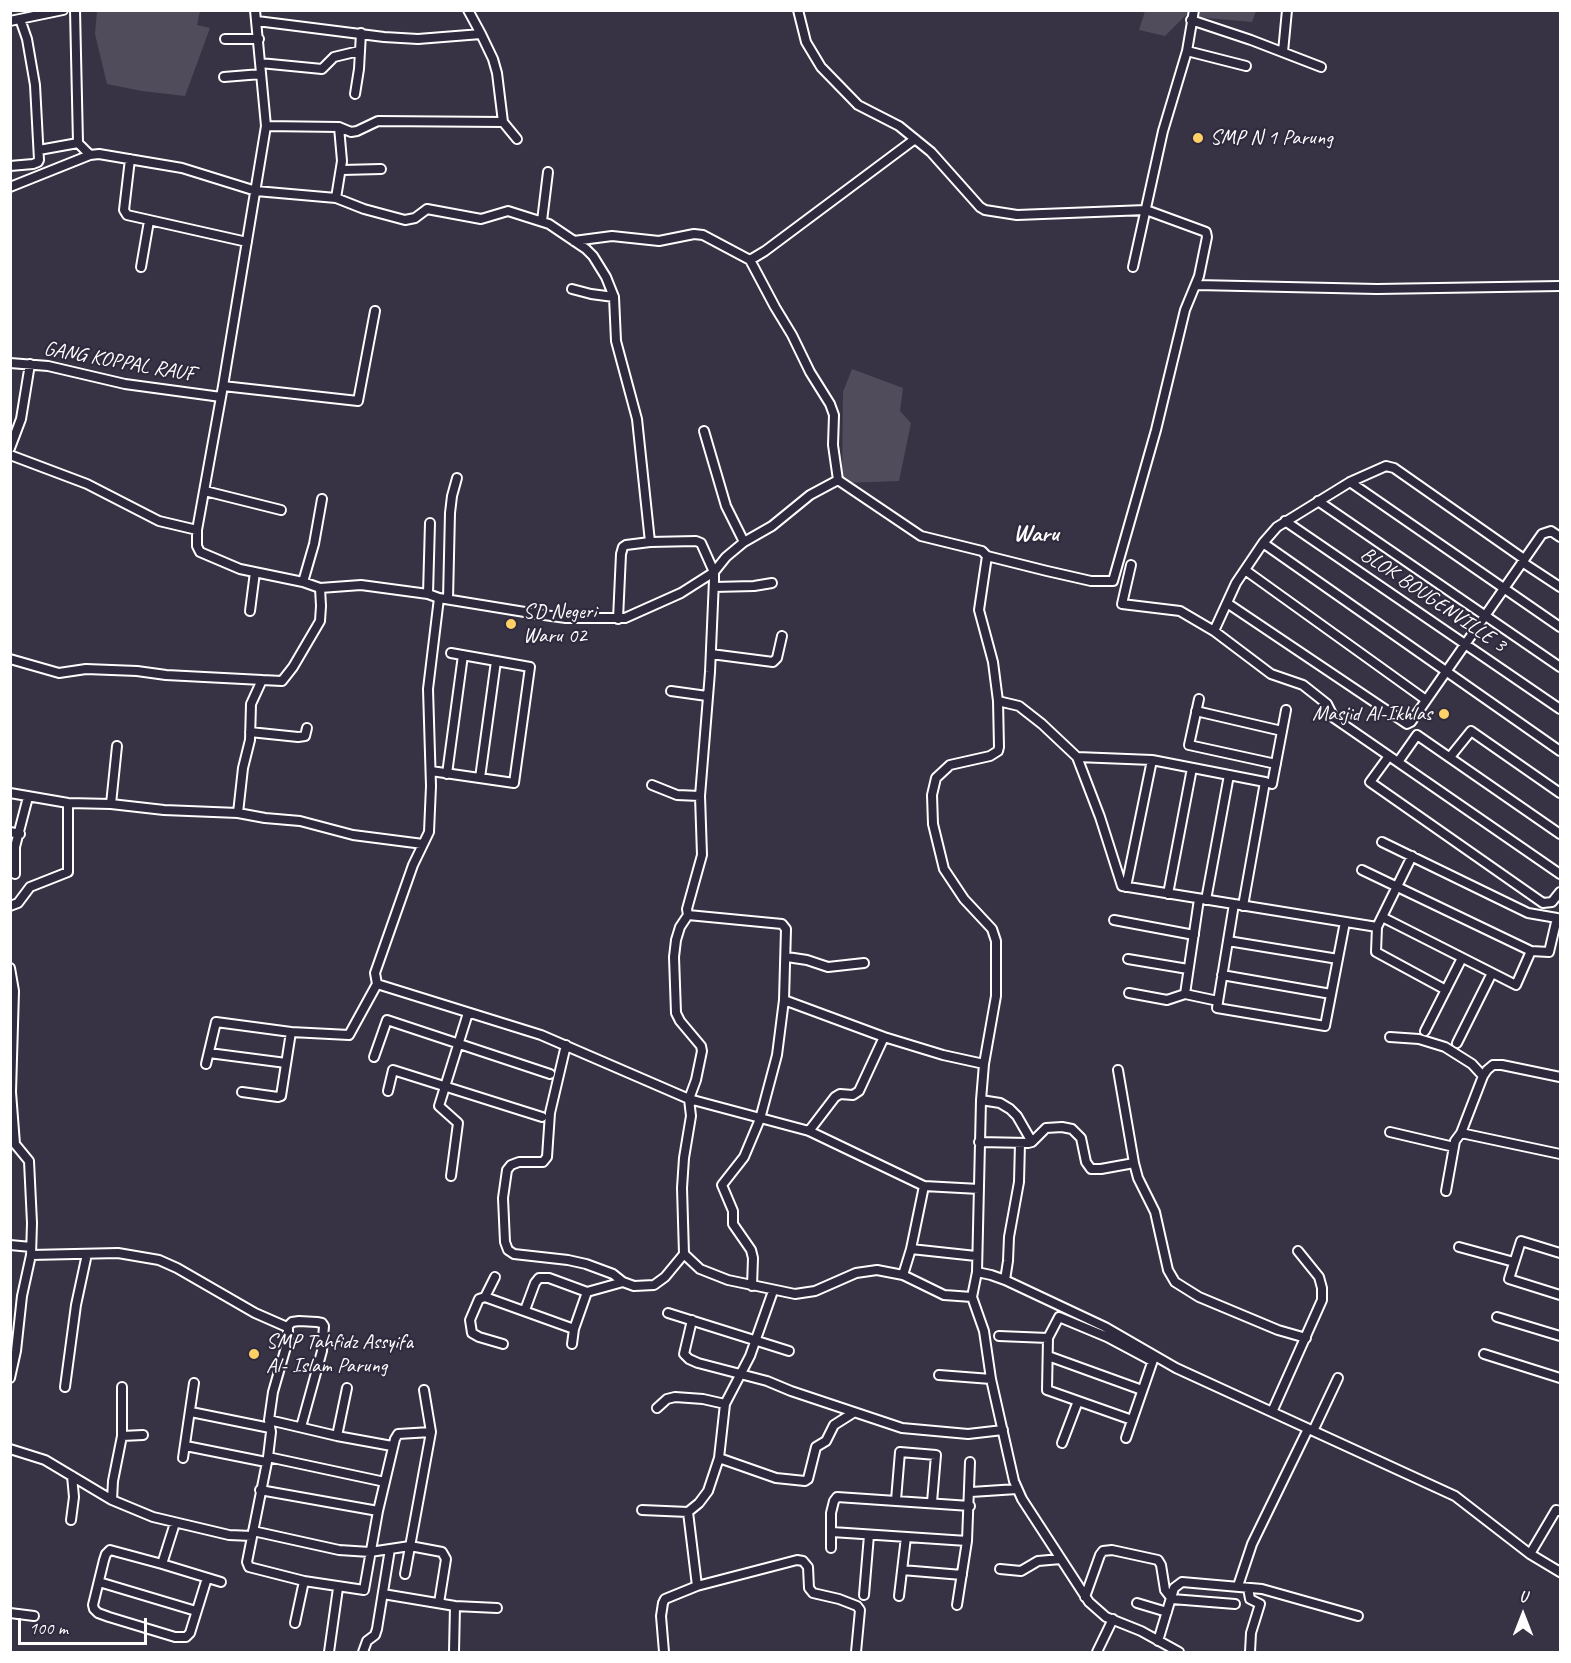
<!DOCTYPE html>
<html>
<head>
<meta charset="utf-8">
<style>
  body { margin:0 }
  #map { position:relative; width:1571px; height:1663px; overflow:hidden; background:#373345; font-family:Caveat,sans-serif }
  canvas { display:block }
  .frame { position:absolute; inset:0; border:12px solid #fff; pointer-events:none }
  .north { position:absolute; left:1493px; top:1585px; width:60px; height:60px; -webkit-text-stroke:4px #2f2a3d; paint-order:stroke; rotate:0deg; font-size:16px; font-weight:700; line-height:24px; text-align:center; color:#fff }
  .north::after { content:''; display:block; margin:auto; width:21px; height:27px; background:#fff; clip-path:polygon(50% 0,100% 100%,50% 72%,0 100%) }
  .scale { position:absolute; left:18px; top:1618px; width:129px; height:27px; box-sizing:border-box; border:3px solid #fff; border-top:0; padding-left:8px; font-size:18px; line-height:21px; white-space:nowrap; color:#fff; -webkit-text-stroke:4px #2f2a3d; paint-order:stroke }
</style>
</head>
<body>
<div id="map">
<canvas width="1571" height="1663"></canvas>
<div class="frame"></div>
<div class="north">U</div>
<div class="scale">100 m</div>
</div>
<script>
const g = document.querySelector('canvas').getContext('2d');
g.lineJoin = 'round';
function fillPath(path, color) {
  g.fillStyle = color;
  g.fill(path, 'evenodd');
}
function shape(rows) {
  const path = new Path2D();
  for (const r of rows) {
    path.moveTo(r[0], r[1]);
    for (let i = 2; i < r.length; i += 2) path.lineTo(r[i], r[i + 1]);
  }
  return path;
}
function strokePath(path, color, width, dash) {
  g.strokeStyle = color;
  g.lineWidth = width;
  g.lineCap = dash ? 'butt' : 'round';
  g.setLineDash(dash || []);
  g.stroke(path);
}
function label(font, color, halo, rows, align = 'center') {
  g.font = font + ' Caveat,sans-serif';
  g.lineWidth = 4.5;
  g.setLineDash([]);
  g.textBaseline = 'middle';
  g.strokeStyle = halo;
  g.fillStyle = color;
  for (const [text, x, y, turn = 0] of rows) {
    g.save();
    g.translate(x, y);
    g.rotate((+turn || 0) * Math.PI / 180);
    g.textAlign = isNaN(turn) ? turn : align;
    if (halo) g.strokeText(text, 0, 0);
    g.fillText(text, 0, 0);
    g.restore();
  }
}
fillPath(shape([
  [97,11,200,11,197,25,210,28,185,96,142,91,107,84,95,34],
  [1145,11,1256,11,1252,22,1185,16,1165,36,1139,30],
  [852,369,903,388,900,411,911,423,899,481,842,483,843,392]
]), '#514c5c');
const street = shape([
  [75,10,78,143,90,155],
  [255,10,266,126,223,386,197,530,197,546,200,552,240,569,303,582,320,588,361,585,428,594,439,598,537,614,566,618,625,618,681,593,714,572,726,557,744,542,772,526,810,495,838,480],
  [1191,20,1251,40,1321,67],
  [10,21,63,10],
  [257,21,384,37,418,39,481,34,468,10],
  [481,34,493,59,497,73,503,122,517,139],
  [225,39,259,39],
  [1187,51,1246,66],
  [1283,52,1287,10],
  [260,63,322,69,334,57,359,51],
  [224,77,261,74],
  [355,94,359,69,361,33],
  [266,126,339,127,351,132,357,131,378,121,503,122],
  [39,150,78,143],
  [130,159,124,210,127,215,247,242],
  [10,166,33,164,38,162,39,160,35,85,27,39,20,19],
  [342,170,381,169],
  [10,187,90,155,99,154,182,168,256,191,336,198,364,209,405,220,415,218,427,209,481,219,508,211,549,224,586,249,593,256,606,277,614,297,616,341,637,419,650,542],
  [336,198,342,161,339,127],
  [542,221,548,172],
  [574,241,612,236,659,241,694,234,703,235,750,260,765,251,915,139],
  [750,260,775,307,792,335,810,372,830,404,834,415,833,445,838,480,921,536,982,551,987,556,1047,571,1091,581,1113,581,1156,430,1185,310,1199,276,1207,237,1206,232,1146,210,1017,215,985,210,980,207,931,152,899,126,858,105,821,67,806,42,798,10],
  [141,267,149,221],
  [1133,267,1163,131,1187,51,1194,10],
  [1197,285,1377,289,1560,286],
  [572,289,591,294,614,297],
  [10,363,48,366,125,384,221,397],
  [223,386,358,401,375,311],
  [704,431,726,506,744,542],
  [10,448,21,419,30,364],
  [10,455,87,484,159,521,197,530],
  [1350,482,1560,627],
  [205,491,281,510],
  [1318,501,1560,667],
  [1285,521,1560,709],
  [1263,543,1560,751],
  [987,556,979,610,993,662,998,701,999,747,998,751,990,756,950,765,936,778,932,795,933,824,944,869,964,899,992,929,996,941,996,996,984,1064,981,1100,977,1272,972,1297,984,1331,991,1379,1014,1481,1022,1499,1089,1602,1106,1617,1141,1631,1179,1652],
  [1522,562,1560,587],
  [1131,565,1122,604,1180,611,1214,631,1271,674,1303,685,1327,704,1334,718,1560,874],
  [1245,570,1426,700],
  [303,582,314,544,322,499],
  [714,587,754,586,772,583],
  [428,594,430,523],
  [448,599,450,513,452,496,457,478],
  [1227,603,1407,724,1411,722,1542,534,1551,531,1560,537],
  [250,611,255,572],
  [618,619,621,554,623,547,626,545,650,542,696,541,701,543,714,572,714,580,710,672,700,796,702,855,687,909,688,915,680,927,676,940,674,957,676,1013,680,1021,701,1046,702,1051,696,1080,689,1099,691,1116,684,1158,682,1188,684,1254,700,1269,728,1280,795,1294,815,1291,856,1273,877,1270,903,1275,944,1295,972,1297],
  [1214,631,1236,583,1263,543,1277,527,1350,482,1386,466,1394,468,1524,559],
  [711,654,773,662,777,658,782,636],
  [10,659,59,673,86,669,137,671,166,675,262,680],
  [671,691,707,696],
  [1199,699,1189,745,1276,764],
  [998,701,1019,706,1042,724,1077,757,1100,817,1122,886,1377,927,1412,856],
  [1196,711,1282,731],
  [250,732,298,737,305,736,307,728],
  [1389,756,1370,782,1543,903,1552,902,1560,892],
  [1077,757,1152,760,1265,782,1243,906],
  [1450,757,1471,731,1560,793],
  [1398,762,1417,735,1560,834],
  [431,771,514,783,530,667,451,653],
  [447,774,463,655],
  [480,778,496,661],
  [1265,782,1272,784,1286,710],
  [652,785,677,795,700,796],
  [10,793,68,803,111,804,164,810,238,813,265,818,300,821,353,835,423,844],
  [111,804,117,746],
  [238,813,243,768,250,740,251,704,262,680,282,681,293,667,320,621,321,606,320,588],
  [10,832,20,834],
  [1362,870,1531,951,1549,952,1557,918,1528,913,1382,842],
  [15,874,15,847,28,797],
  [1126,887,1152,760],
  [1168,894,1192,768],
  [1206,900,1229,775],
  [1234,904,1217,1008,1325,1026,1345,922],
  [10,906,18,903,30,887,68,872,68,803],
  [688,915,782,924,786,929,784,1000,884,1037,943,1055,984,1064],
  [1382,917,1516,985,1531,951],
  [1114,920,1194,935],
  [1377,927,1376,952,1446,990],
  [1228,941,1338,959],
  [787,957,807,960,828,967,864,963],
  [1128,959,1188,969],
  [10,968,14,991,11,1092,15,1144,29,1161,32,1223,31,1255,22,1296,16,1351,10,1378],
  [1222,975,1331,994],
  [377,984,541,1035,689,1099,809,1131,924,1186,979,1189],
  [1129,993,1167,1000,1185,994,1218,1001],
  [1185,994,1199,899],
  [1425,1031,1462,958],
  [1390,1037,1419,1039,1445,1047,1472,1064,1483,1076],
  [1457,1043,1492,973],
  [566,1045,550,1113,547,1157,543,1162,519,1162,511,1165,507,1170,503,1198,505,1242,508,1250,514,1254,568,1260,586,1264,613,1274,623,1282],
  [209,1053,286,1063],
  [374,1057,387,1020,550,1074],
  [206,1064,216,1022,291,1032,349,1035,377,984,375,973,413,865,429,832,431,786,428,689,439,598],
  [388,1091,393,1070,542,1117],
  [242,1092,278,1097,281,1096,291,1032],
  [981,1100,1000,1103,1010,1109,1017,1116,1032,1142],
  [809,1131,835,1097,840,1094,853,1095,859,1091,884,1037],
  [1390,1132,1454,1147],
  [1461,1133,1560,1154],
  [979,1142,1028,1143,1032,1142,1046,1128,1062,1127,1072,1129,1081,1138,1086,1162,1091,1169,1101,1169,1134,1163,1118,1070],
  [1134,1163,1138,1178,1155,1212,1168,1270,1175,1282,1199,1297,1278,1330,1306,1338],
  [451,1176,458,1123,439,1106,468,1013],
  [1446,1191,1455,1141,1461,1133,1483,1076,1487,1070,1493,1065,1502,1065,1560,1077],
  [10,1245,31,1247],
  [1459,1247,1514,1262],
  [911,1249,976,1256],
  [1560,1253,1521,1241,1509,1279,1560,1295],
  [31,1255,118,1253,159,1260,177,1268,255,1313,287,1327],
  [977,1272,991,1275,1005,1280,1105,1327,1176,1368,1455,1496,1530,1554,1560,1572],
  [903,1275,911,1249,924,1186],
  [1005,1280,1008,1261,1009,1237,1019,1182,1020,1143],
  [752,1286,753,1258,751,1250,733,1224,733,1211,722,1185,744,1157,760,1119,777,1055,784,1000],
  [587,1292,623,1282,634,1286,654,1285,665,1277,684,1254],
  [485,1297,495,1277],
  [525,1310,535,1283,539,1278,549,1278,587,1292,574,1329],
  [668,1313,789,1351],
  [1497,1317,1560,1336],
  [692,1320,684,1354,689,1359,698,1363,767,1381,791,1391,902,1428,968,1434,1003,1430],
  [287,1327,292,1322,299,1321,317,1322,322,1323,324,1326,322,1351,301,1427],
  [999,1336,1048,1338],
  [503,1344,479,1337,472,1333,470,1320,479,1299,485,1297,574,1329,572,1344],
  [1484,1354,1560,1378],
  [1048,1356,1142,1390],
  [939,1375,991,1379],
  [65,1387,76,1305,87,1254],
  [657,1408,667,1399,675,1397,703,1399,725,1404],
  [191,1412,270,1428],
  [1272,1412,1322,1300,1322,1288,1319,1277,1298,1251],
  [269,1420,273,1392,288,1340,288,1329,287,1327],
  [1132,1420,1047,1390,1048,1338,1059,1317,1107,1337,1152,1361],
  [1313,1431,1338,1378],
  [122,1436,143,1435],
  [337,1436,347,1388],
  [1126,1438,1154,1357],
  [1062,1443,1078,1401],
  [186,1446,266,1462],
  [392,1446,337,1436,269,1420,271,1432,268,1457,247,1562,249,1567,304,1581,364,1590,378,1511,395,1439,398,1434,431,1432],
  [10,1449,45,1460,112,1500,153,1517,229,1535,252,1536],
  [268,1457,385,1482],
  [183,1458,194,1383],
  [719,1458,776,1478,805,1481,808,1479,816,1447,826,1441,834,1425,853,1413],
  [260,1490,378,1511],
  [971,1492,1017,1489],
  [112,1500,113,1481,122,1436,122,1387],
  [896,1500,900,1452,936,1455,932,1502],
  [642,1510,688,1512,699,1503,708,1491,719,1458,725,1404,750,1356,773,1291],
  [688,1512,697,1586],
  [71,1520,74,1497,72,1476],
  [175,1523,162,1564,221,1582],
  [253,1531,339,1550,370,1552,410,1546,442,1552,446,1559,439,1603],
  [832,1532,967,1541],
  [831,1548,831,1513,834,1501,837,1497,970,1506],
  [1530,1554,1556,1510,1560,1511],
  [162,1564,110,1550,106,1554,104,1560,93,1605,94,1609,98,1613,109,1617,175,1637,186,1637,190,1633,207,1578],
  [1000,1569,1021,1571,1038,1561,1061,1559],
  [902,1570,962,1575],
  [405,1574,431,1432,424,1390],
  [99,1582,196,1611],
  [1238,1586,1252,1544,1308,1429],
  [1248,1588,1250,1599,1260,1604,1251,1633,1250,1652],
  [383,1594,455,1606,497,1608],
  [864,1595,869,1535],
  [899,1596,906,1537],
  [1085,1597,1100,1555,1103,1551,1112,1550,1158,1560,1161,1565,1165,1590,1172,1599,1235,1604],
  [1137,1603,1167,1612],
  [957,1605,967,1541,970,1462],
  [10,1613,34,1616],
  [295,1623,304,1581],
  [1158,1641,1174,1588,1182,1582,1262,1589,1358,1616],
  [329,1652,338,1588],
  [363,1652,367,1641,375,1635,377,1629,390,1549],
  [454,1652,455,1606],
  [664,1652,661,1616,663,1603,665,1599,697,1586,797,1560,803,1561,808,1567,809,1588,813,1593,839,1599,857,1606,860,1610,856,1652],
  [1097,1652,1113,1619]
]);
strokePath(street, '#fff', 12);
strokePath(street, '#2f2a3d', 8);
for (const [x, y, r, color] of [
  [1198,138,6,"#ffd166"],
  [511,624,6,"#ffd166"],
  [1444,714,6,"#ffd166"],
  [254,1354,6,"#ffd166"]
]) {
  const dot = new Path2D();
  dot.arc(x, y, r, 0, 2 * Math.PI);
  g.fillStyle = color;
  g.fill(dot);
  strokePath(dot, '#2f2a3d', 2);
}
label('21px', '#fff', '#2f2a3d', [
  ["SMP N 1 Parung",1210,138],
  ["SD Negeri",523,612],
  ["Waru 02",523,636],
  ["Masjid Al-Ikhlas",1432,714,"right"],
  ["SMP Tahfidz Assyifa",266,1342],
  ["Al- Islam Parung",266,1366]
], 'left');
label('21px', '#fff', '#2f2a3d', [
  ["GANG KOPPAL RAUF",119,362,10],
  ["BLOK BOUGENVILLE 3",1433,600,34]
]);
label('bold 24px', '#fff', '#2f2a3d', [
  ["Waru",1036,535]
]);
</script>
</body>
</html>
